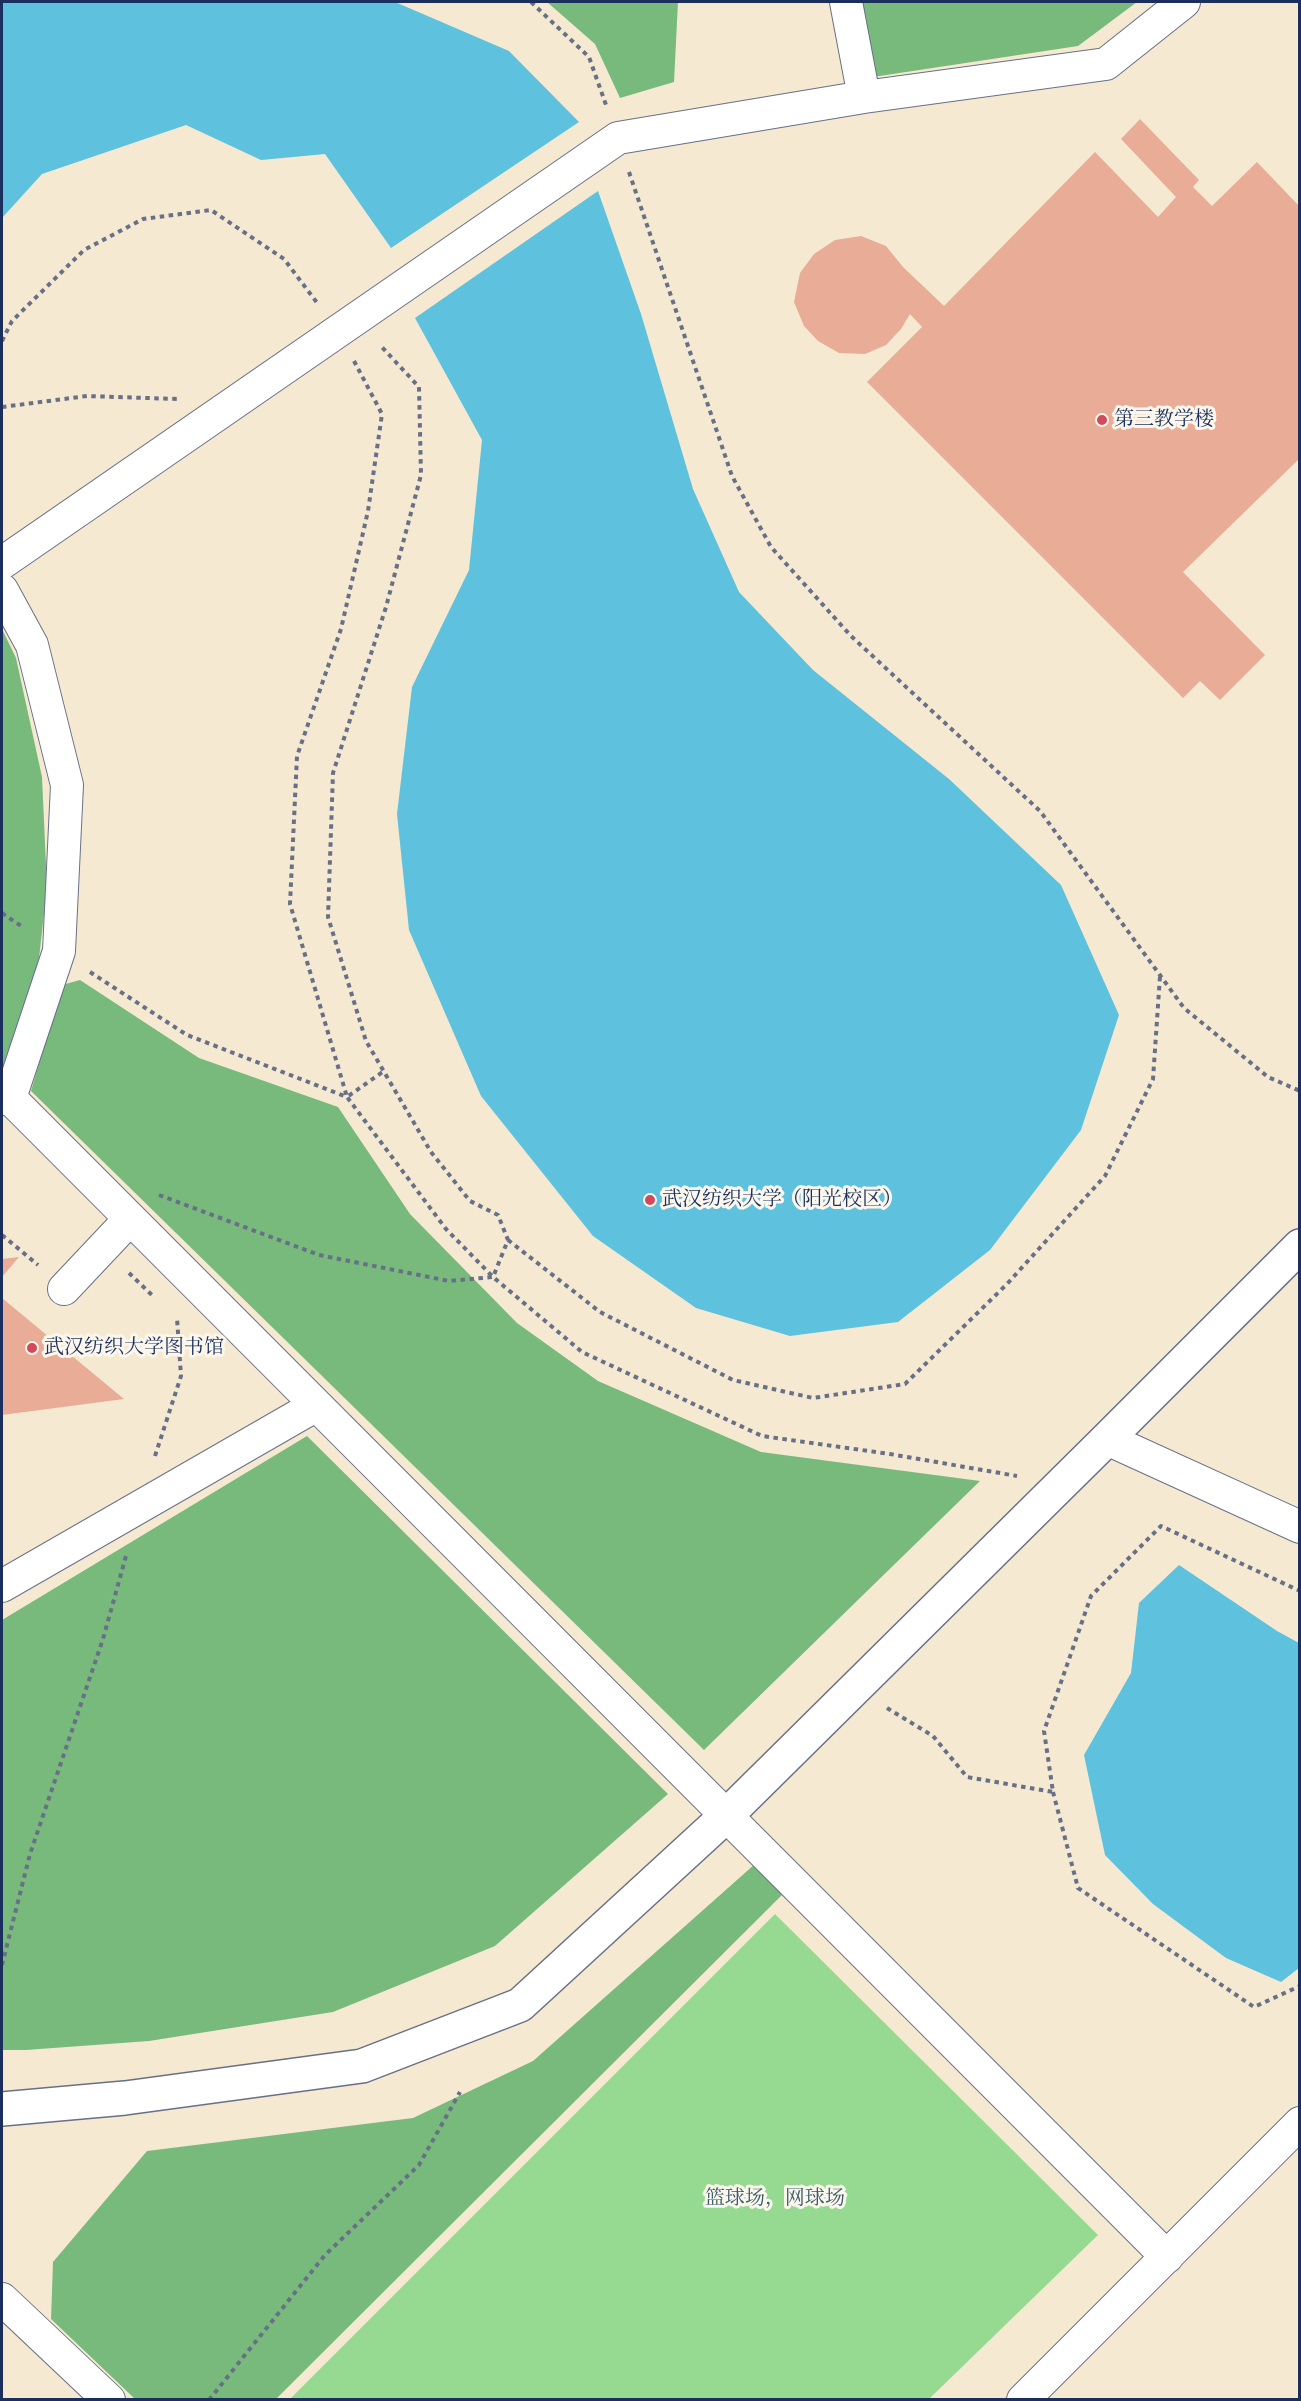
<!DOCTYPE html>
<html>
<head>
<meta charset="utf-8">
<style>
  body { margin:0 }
  #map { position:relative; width:1301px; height:2401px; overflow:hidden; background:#f6e9d2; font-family:Cardo,serif }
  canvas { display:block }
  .frame { position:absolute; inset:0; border:3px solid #1b2f5e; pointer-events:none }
</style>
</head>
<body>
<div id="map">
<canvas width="1301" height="2401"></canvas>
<div class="frame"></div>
</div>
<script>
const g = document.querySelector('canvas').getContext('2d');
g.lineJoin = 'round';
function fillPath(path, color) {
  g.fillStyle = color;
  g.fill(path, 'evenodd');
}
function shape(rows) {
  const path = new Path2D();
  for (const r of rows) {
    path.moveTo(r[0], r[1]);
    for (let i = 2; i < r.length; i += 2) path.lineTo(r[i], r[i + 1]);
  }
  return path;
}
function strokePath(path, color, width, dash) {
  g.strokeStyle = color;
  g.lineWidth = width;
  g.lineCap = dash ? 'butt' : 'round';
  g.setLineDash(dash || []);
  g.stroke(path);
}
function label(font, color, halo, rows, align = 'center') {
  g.font = font + ' Cardo,"Noto Serif SC",serif';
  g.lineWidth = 6;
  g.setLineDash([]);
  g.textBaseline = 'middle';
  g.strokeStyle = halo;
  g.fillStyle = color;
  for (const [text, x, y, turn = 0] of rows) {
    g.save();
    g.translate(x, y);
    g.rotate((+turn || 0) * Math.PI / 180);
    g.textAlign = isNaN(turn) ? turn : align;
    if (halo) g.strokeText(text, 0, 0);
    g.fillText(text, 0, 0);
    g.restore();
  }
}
fillPath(shape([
  [775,1914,1098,2235,929,2399,290,2399]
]), '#96da92');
fillPath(shape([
  [547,2,678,2,674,82,620,98,595,44],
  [859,2,1137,2,1078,46,873,77],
  [2,629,16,658,42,777,47,887,37,976,2,1080],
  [80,980,199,1058,338,1107,410,1214,517,1323,598,1381,761,1452,980,1481,704,1750,31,1091,62,985],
  [307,1436,668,1794,495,1946,333,2012,149,2041,26,2050,2,2050,2,1620],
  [755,1864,784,1893,276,2399,135,2399,51,2319,53,2262,147,2151,413,2118,533,2061]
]), '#78ba7c');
fillPath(shape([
  [2,2,395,2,509,51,579,122,391,248,325,154,261,160,186,125,42,174,2,218],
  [598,191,641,314,693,489,739,592,813,670,949,779,1061,885,1119,1015,1081,1130,990,1250,898,1322,790,1336,696,1308,593,1236,481,1096,409,930,397,814,412,687,469,570,482,440,415,318],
  [1179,1565,1277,1631,1299,1643,1299,1968,1281,1982,1226,1958,1153,1904,1105,1855,1084,1755,1131,1673,1139,1603]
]), '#5ec1dd');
fillPath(shape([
  [1140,119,1199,180,1193,187,1212,206,1257,162,1300,207,1300,458,1183,572,1265,655,1220,700,1200,681,1183,698,867,382,922,327,910,314,901,329,886,345,865,354,839,353,818,341,804,326,794,302,800,273,814,254,835,240,861,236,886,246,903,267,944,306,1095,152,1158,217,1176,197,1121,139],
  [19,1257,2,1277,2,1259],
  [2,1298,124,1399,2,1415]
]), '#e8ac97');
const minor = shape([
  [846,2,864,97],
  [2,563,618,138,864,97,1106,64,1184,2],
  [2,590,32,645,67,785,59,951,10,1098],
  [2,1099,10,1098,1167,2257],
  [64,1289,130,1219],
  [1107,1439,1300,1527],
  [2,1586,315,1406],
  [2,2299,109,2400],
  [1023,2400,1300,2123]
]);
const secondary = shape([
  [2,2109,125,2098,362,2066,520,2005,727,1815,1107,1439,1300,1246]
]);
strokePath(minor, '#687087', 34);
strokePath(secondary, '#687087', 36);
strokePath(shape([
  [531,2,589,57,606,105],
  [629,172,732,476,771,547,851,636,1040,811,1184,1008,1268,1077,1300,1091],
  [2,341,12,321,84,250,143,219,211,210,284,259,318,304],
  [354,361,382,414,368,511,341,629,297,756,290,904,347,1097,384,1071],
  [2,407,87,396,177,399],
  [2,913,24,928],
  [90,972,187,1035,347,1097,446,1229,493,1277,582,1352,762,1436,890,1454,1017,1476],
  [159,1195,319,1255,449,1281,493,1277,508,1240,498,1215,470,1201,431,1152,366,1041,328,917,333,773,386,607,421,475,419,387,380,345],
  [2,1235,38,1265],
  [508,1240,600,1312,733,1380,813,1398,905,1384,1007,1284,1105,1176,1153,1079,1160,976],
  [129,1273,154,1297],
  [155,1456,181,1376,177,1318],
  [887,1708,933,1736,967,1777,1053,1792,1044,1731,1091,1596,1161,1526,1300,1591],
  [1053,1792,1078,1888,1254,2007,1300,1986],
  [2,1965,30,1854,103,1639,126,1556],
  [209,2400,325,2255,419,2165,460,2092]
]), '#687087', 4, [4.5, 4.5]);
strokePath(minor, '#fff', 32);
strokePath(secondary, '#fff', 33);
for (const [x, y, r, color] of [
  [1102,420,6,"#d1495b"],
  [650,1200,6,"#d1495b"],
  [32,1348,6,"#d1495b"]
]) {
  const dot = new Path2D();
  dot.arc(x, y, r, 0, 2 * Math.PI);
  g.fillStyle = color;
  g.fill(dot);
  strokePath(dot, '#fbf7ec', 2);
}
label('20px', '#1b2f5e', '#fbf7ec', [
  ["第三教学楼",1114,420],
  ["武汉纺织大学（阳光校区）",662,1200],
  ["武汉纺织大学图书馆",44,1348]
], 'left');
label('20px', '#3a5a6b', '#fbf7ec', [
  ["篮球场，网球场",775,2199]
]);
</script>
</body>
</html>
